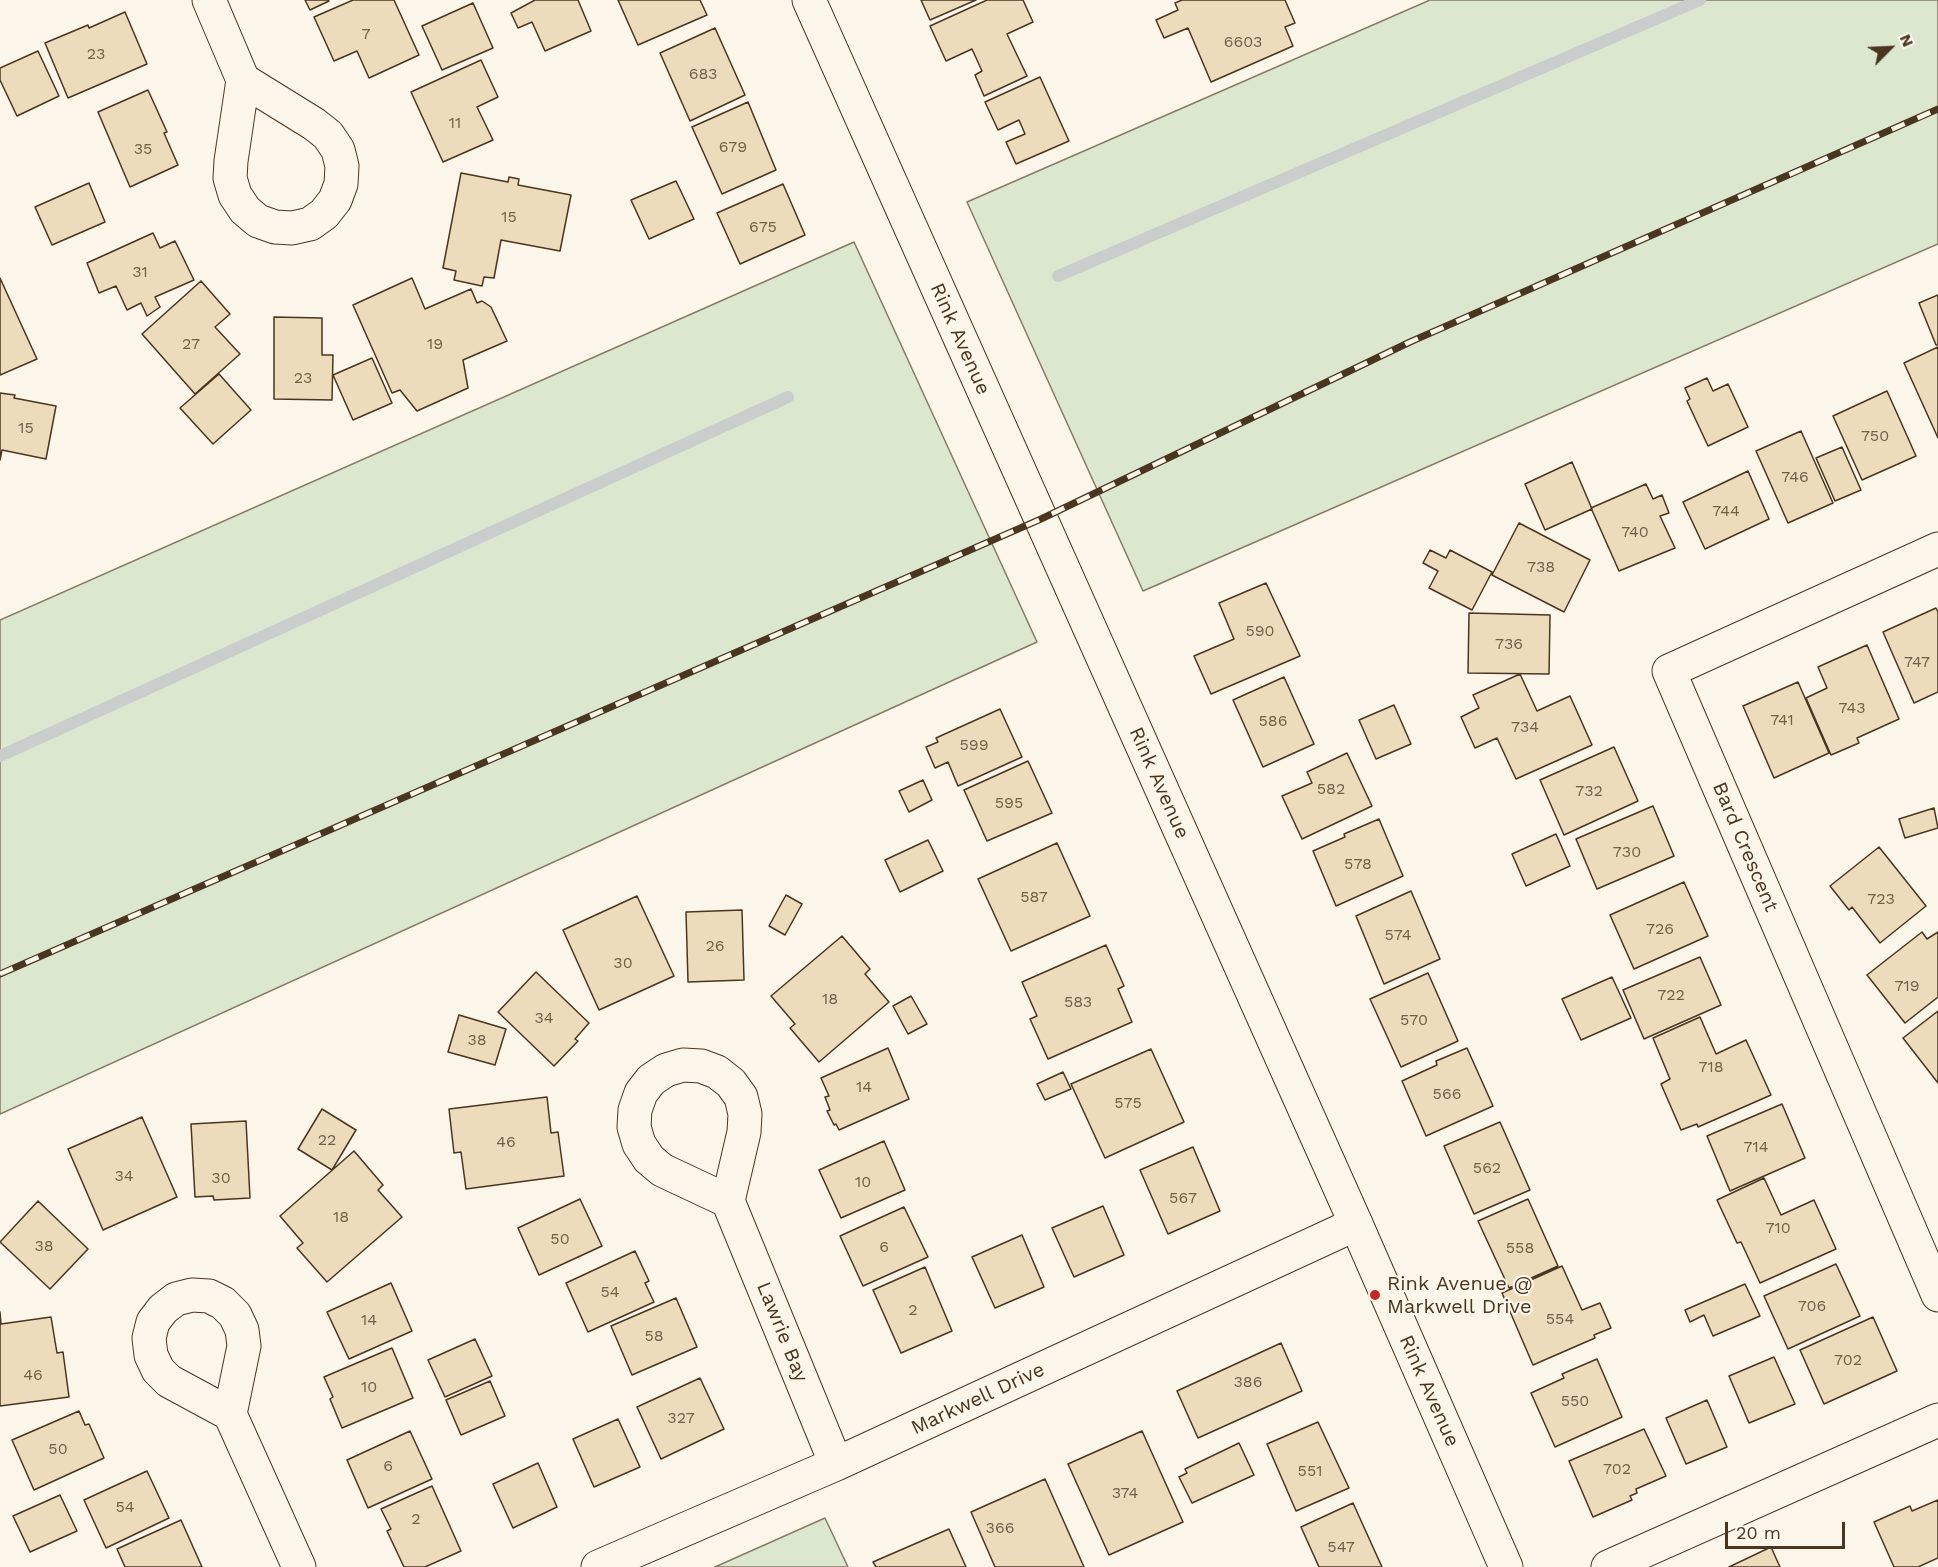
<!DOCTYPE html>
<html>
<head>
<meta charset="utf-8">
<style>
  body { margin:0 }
  #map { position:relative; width:1938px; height:1567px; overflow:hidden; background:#fbf6e9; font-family:"Work Sans",sans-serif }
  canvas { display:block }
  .north { position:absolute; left:1860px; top:18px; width:60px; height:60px; -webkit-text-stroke:4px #fbf6e9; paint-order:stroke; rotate:66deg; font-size:16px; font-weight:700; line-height:24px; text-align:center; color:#4a3520 }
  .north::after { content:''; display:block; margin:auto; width:21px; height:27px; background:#4a3520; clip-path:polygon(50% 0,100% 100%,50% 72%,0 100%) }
  .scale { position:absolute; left:1725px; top:1522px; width:120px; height:27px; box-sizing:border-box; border:3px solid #4a3520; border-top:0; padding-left:8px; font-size:18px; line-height:21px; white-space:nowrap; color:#4a3520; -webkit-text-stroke:4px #fbf6e9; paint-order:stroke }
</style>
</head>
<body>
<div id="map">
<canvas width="1938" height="1567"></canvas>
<div class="north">N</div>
<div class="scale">20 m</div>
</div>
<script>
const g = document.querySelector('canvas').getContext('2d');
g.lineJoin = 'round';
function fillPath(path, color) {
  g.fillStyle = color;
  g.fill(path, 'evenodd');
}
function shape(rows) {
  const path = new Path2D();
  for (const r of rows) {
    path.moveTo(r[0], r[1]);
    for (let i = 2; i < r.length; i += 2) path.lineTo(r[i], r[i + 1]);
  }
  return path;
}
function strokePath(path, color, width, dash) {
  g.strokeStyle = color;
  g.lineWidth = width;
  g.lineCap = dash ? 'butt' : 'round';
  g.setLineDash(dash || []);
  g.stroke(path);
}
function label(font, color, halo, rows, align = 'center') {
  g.font = font + ' "Work Sans",sans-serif';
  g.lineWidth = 4.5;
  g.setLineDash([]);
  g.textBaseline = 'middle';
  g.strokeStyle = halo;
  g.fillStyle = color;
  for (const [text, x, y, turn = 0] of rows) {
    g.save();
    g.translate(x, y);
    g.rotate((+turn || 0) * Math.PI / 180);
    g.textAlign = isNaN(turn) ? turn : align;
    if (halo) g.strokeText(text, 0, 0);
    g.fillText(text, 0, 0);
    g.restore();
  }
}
const green = shape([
  [1430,0,1938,0,1938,244,1143,591,967,202,1430,0],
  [854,242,1037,642,0,1114,0,620,854,242],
  [825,1518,848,1567,715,1567,825,1518]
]);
fillPath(green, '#dce7d0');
strokePath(green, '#887966', 1.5);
strokePath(shape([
  [1058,276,1700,0],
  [0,756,788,397]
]), '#c9cecd', 12);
const building = shape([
  [305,0,328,0,329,1,310,10,305,0],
  [353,0,394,0,419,55,369,78,357,51,334,61,314,17,353,0],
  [535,0,578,0,591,31,545,51,532,22,518,28,511,13,535,0],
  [618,0,700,0,707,15,638,45,618,0],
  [921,0,976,0,930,20,921,0],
  [987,0,1023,0,1033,22,1007,34,1027,76,984,96,975,75,982,71,972,49,946,61,930,26,987,0],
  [1182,0,1285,0,1295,23,1285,27,1293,46,1211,82,1188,28,1164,38,1156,20,1178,10,1175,3,1182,0],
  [473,3,493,48,442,70,422,26,473,3],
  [125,12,147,64,68,98,45,43,88,25,89,28,125,12],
  [715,28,745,95,690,121,660,53,715,28],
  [38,51,59,96,17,116,0,80,0,68,38,51],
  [481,60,498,97,477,107,493,140,443,162,411,92,481,60],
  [1040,77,1069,141,1016,164,1006,142,1025,134,1019,120,998,130,985,102,1040,77],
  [148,90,167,132,164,133,178,165,130,187,98,112,148,90],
  [748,102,776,170,722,194,692,127,748,102],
  [461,173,508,182,509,177,519,179,518,185,571,195,560,251,501,240,494,278,484,277,482,286,454,280,456,271,443,268,461,173],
  [676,181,694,219,649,239,631,200,676,181],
  [89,183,105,222,52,245,35,207,89,183],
  [783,184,805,235,740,264,717,213,783,184],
  [153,233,160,248,175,241,194,280,155,297,160,307,147,316,141,303,127,310,116,286,99,293,87,263,153,233],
  [0,278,37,359,0,375,0,278],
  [412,278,425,309,471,289,477,303,482,301,491,307,507,341,463,360,468,388,417,411,400,390,392,393,353,305,412,278],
  [201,281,230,314,215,327,240,354,195,394,142,334,201,281],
  [1938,295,1938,345,1936,345,1919,303,1938,295],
  [274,317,322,318,322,355,333,355,332,400,274,399,274,317],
  [1938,347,1938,438,1904,363,1938,347],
  [372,358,392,403,353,420,333,375,372,358],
  [219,374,251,410,213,444,180,408,219,374],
  [1707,378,1713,391,1728,384,1748,427,1708,446,1687,401,1690,399,1685,388,1707,378],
  [1887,391,1916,456,1862,480,1833,416,1887,391],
  [0,393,15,395,14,398,56,406,46,459,2,450,0,460,0,393],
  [1801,431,1833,503,1788,523,1756,451,1801,431],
  [1842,447,1861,490,1835,501,1816,458,1842,447],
  [1572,462,1592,509,1545,530,1525,484,1572,462],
  [1748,471,1769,519,1705,549,1683,502,1748,471],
  [1646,484,1653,499,1662,495,1669,513,1660,516,1675,548,1619,571,1591,508,1646,484],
  [1519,523,1590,560,1564,612,1492,575,1519,523],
  [1430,550,1446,558,1450,550,1492,572,1472,610,1429,588,1438,571,1423,563,1430,550],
  [1266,583,1300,656,1211,694,1194,656,1234,639,1219,603,1266,583],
  [1936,608,1938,612,1938,692,1914,703,1883,632,1936,608],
  [1469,613,1550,615,1549,674,1468,673,1469,613],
  [1867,645,1899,719,1857,738,1859,743,1831,755,1806,698,1827,688,1818,667,1867,645],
  [1520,674,1537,711,1570,696,1592,745,1516,779,1497,738,1475,748,1461,717,1479,708,1473,695,1520,674],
  [1284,677,1314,744,1263,767,1233,700,1284,677],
  [1798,682,1829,753,1774,778,1743,706,1798,682],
  [1394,705,1411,744,1376,759,1359,720,1394,705],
  [1000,709,1022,757,958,786,948,762,935,768,926,747,938,742,936,738,1000,709],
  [1614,747,1638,801,1564,835,1540,780,1614,747],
  [1347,753,1372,806,1302,839,1282,796,1312,783,1307,772,1347,753],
  [1028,761,1052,813,987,841,964,790,1028,761],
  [923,780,932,800,909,812,899,791,923,780],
  [1653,806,1674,856,1597,889,1576,839,1653,806],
  [1934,808,1938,828,1905,838,1899,819,1934,808],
  [1379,819,1403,876,1336,906,1313,851,1345,837,1344,834,1379,819],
  [1556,834,1570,866,1526,886,1512,854,1556,834],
  [928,840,943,871,900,892,885,860,928,840],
  [1057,843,1090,916,1011,951,978,879,1057,843],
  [1879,847,1926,906,1880,943,1852,907,1849,910,1830,886,1879,847],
  [1684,882,1708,936,1634,969,1610,915,1684,882],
  [1411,891,1440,959,1384,984,1356,916,1411,891],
  [786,895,802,904,785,935,769,926,786,895],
  [637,896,674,976,599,1010,563,930,637,896],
  [742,910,744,980,688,982,686,912,742,910],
  [1922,932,1927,939,1938,932,1938,997,1905,1023,1867,975,1922,932],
  [842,936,870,969,865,974,889,1002,819,1062,790,1028,795,1024,771,996,842,936],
  [1106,945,1124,986,1118,989,1132,1022,1048,1059,1030,1019,1037,1016,1022,982,1106,945],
  [1700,957,1721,1005,1644,1039,1623,990,1700,957],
  [536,972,589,1023,575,1039,578,1041,554,1066,498,1012,536,972],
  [1428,973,1458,1041,1401,1067,1370,999,1428,973],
  [1612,977,1631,1018,1581,1040,1562,999,1612,977],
  [911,996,927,1024,908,1034,893,1006,911,996],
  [1938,1011,1938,1083,1903,1038,1938,1011],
  [459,1015,506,1029,495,1065,448,1052,459,1015],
  [1700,1017,1716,1054,1746,1040,1771,1095,1698,1127,1697,1124,1681,1130,1661,1084,1670,1079,1653,1038,1700,1017],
  [888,1048,909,1099,839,1130,836,1124,834,1125,827,1111,830,1110,825,1097,829,1096,821,1078,888,1048],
  [1467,1048,1493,1106,1426,1136,1402,1081,1437,1065,1436,1061,1467,1048],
  [1151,1049,1184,1122,1105,1158,1071,1084,1151,1049],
  [1063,1072,1071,1089,1045,1100,1037,1084,1063,1072],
  [547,1097,551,1133,558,1132,564,1176,466,1189,461,1152,454,1153,449,1109,547,1097],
  [1782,1104,1805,1158,1730,1191,1707,1136,1782,1104],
  [322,1109,356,1130,332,1170,298,1149,322,1109],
  [142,1117,177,1197,103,1230,68,1149,142,1117],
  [246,1121,250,1198,214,1200,213,1196,195,1197,191,1124,246,1121],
  [1500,1122,1530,1190,1474,1214,1444,1146,1500,1122],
  [884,1141,905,1190,841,1218,819,1170,884,1141],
  [1193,1147,1220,1211,1168,1234,1140,1170,1193,1147],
  [354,1151,383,1185,378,1190,402,1217,327,1282,297,1248,303,1243,280,1216,354,1151],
  [1764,1178,1781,1215,1814,1200,1836,1249,1760,1283,1741,1242,1737,1243,1717,1200,1764,1178],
  [580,1199,602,1246,539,1275,518,1228,580,1199],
  [1528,1199,1558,1266,1509,1288,1478,1221,1528,1199],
  [38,1201,88,1249,50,1289,0,1242,38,1201],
  [1103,1206,1124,1255,1074,1277,1052,1228,1103,1206],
  [904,1207,928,1257,863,1286,840,1236,904,1207],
  [1022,1235,1044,1287,995,1308,972,1257,1022,1235],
  [635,1251,649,1281,645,1283,654,1302,588,1332,566,1283,635,1251],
  [1836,1264,1860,1316,1788,1349,1764,1296,1836,1264],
  [1562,1266,1582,1310,1600,1303,1611,1328,1594,1335,1595,1338,1533,1365,1502,1293,1562,1266],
  [925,1267,952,1331,901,1353,873,1290,925,1267],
  [391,1283,412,1331,349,1359,327,1312,391,1283],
  [1745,1284,1760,1316,1713,1336,1704,1315,1690,1322,1685,1310,1745,1284],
  [676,1298,697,1347,632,1375,611,1326,676,1298],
  [0,1312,1,1324,51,1317,57,1353,63,1352,69,1397,0,1406,0,1312],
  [1873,1317,1897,1371,1824,1404,1800,1350,1873,1317],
  [475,1339,492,1376,445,1397,428,1360,475,1339],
  [1281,1343,1302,1391,1198,1438,1177,1391,1281,1343],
  [392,1348,413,1398,342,1428,330,1399,333,1397,324,1377,392,1348],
  [1774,1357,1795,1404,1749,1423,1729,1376,1774,1357],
  [1597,1359,1622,1417,1555,1447,1531,1393,1564,1378,1562,1374,1597,1359],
  [700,1378,724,1429,661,1459,637,1407,700,1378],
  [490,1381,505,1416,461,1435,446,1400,490,1381],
  [1707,1400,1727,1447,1686,1464,1666,1418,1707,1400],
  [79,1411,85,1425,89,1424,104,1458,34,1490,12,1440,79,1411],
  [618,1419,640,1467,594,1487,573,1439,618,1419],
  [1318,1422,1349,1488,1296,1511,1267,1444,1318,1422],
  [1644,1429,1666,1476,1636,1489,1637,1493,1630,1496,1632,1500,1593,1517,1569,1461,1644,1429],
  [410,1431,432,1479,368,1508,347,1460,410,1431],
  [1142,1431,1183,1522,1109,1555,1068,1464,1142,1431],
  [1239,1443,1254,1475,1192,1503,1179,1477,1187,1473,1185,1469,1239,1443],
  [538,1463,557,1507,513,1528,493,1484,538,1463],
  [147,1471,169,1518,106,1548,84,1500,147,1471],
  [1045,1479,1084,1567,995,1567,971,1512,1045,1479],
  [432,1486,461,1551,425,1567,404,1567,387,1531,391,1529,381,1509,432,1486],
  [60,1495,77,1531,30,1552,13,1516,60,1495],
  [1938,1500,1938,1558,1918,1567,1894,1567,1874,1522,1910,1506,1912,1511,1938,1500],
  [1353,1503,1382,1567,1319,1567,1301,1527,1353,1503],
  [181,1520,202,1567,125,1567,117,1549,181,1520],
  [949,1529,966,1567,876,1567,873,1562,949,1529],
  [1771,1547,1780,1567,1729,1567,1771,1547]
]);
fillPath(building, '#ecdcbc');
strokePath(building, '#4a3520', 1.5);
const minor = shape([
  [209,0,243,80,231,161,230,178,235,195,245,210,258,221,275,227,292,228,310,224,324,214,335,200,341,184,342,166,338,150,328,135,314,124,243,80],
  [1938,549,1669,671,1938,1295],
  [728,1201,662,1170,649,1159,639,1144,634,1127,635,1110,641,1093,651,1080,666,1070,683,1065,701,1066,717,1072,731,1083,741,1097,745,1114,744,1132,728,1201,836,1464],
  [230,1414,169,1381,158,1370,151,1355,149,1338,153,1322,163,1309,176,1299,192,1295,209,1296,223,1303,235,1315,242,1330,244,1346,230,1414,299,1567],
  [598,1567,836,1464,1356,1224],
  [1608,1567,1938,1420]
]);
const tertiary = shape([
  [809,0,1356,1224,1506,1567]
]);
strokePath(minor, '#4a3520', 35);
strokePath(tertiary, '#4a3520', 35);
strokePath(minor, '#fbf6e9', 33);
strokePath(tertiary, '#fbf6e9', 33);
const rail = shape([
  [0,974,1041,519,1410,342,1938,109]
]);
strokePath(rail, '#4a3520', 7);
strokePath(rail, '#fbf6e9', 4.5, [14]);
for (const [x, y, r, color] of [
  [1375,1295,6,"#c62828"]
]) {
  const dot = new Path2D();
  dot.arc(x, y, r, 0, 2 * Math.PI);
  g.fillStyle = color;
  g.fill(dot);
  strokePath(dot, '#fbf6e9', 2);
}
label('16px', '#725f47', null, [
  ["7",366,34],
  ["6603",1243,42],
  ["23",96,54],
  ["683",703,74],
  ["11",455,123],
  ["679",733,147],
  ["35",143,149],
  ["15",509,217],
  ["675",763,227],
  ["31",140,272],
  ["27",191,344],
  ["19",435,344],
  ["23",303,378],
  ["15",26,428],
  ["750",1875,436],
  ["746",1795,477],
  ["744",1726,511],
  ["740",1635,532],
  ["738",1541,567],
  ["590",1260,631],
  ["736",1509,644],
  ["747",1917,662],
  ["743",1852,708],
  ["741",1782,720],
  ["586",1273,721],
  ["734",1525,727],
  ["599",974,745],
  ["582",1331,789],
  ["732",1589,791],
  ["595",1009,803],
  ["730",1627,852],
  ["578",1358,864],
  ["587",1034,897],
  ["723",1881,899],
  ["726",1660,929],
  ["574",1398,935],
  ["26",715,946],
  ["30",623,963],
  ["719",1907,986],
  ["722",1671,995],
  ["18",830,999],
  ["583",1078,1002],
  ["34",544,1018],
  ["570",1414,1020],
  ["38",477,1040],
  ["718",1711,1067],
  ["14",864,1087],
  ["566",1447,1094],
  ["575",1128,1103],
  ["22",327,1140],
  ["46",506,1142],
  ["714",1756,1147],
  ["562",1487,1168],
  ["34",124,1176],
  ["30",221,1178],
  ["10",863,1182],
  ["567",1183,1198],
  ["18",341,1217],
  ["710",1778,1228],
  ["50",560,1239],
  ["38",44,1246],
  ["6",884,1247],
  ["558",1520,1248],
  ["54",610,1292],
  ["706",1812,1306],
  ["2",913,1310],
  ["554",1560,1319],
  ["14",369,1320],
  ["58",654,1336],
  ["702",1848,1360],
  ["46",33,1375],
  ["386",1248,1382],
  ["10",369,1387],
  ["550",1575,1401],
  ["327",681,1418],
  ["50",58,1449],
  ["6",388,1466],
  ["702",1617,1469],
  ["551",1310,1471],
  ["374",1125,1493],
  ["54",125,1507],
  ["2",416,1519],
  ["366",1000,1528],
  ["547",1341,1547]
]);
label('20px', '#4a3520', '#fbf6e9', [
  ["Rink Avenue",960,339,66],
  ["Rink Avenue",1159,783,66],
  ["Bard Crescent",1745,847,67],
  ["Lawrie Bay",782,1332,68],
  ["Rink Avenue",1429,1391,66],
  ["Markwell Drive",978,1399,-25]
]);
label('20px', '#4a3520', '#fbf6e9', [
  ["Rink Avenue @",1387,1284],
  ["Markwell Drive",1387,1307]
], 'left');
</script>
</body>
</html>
